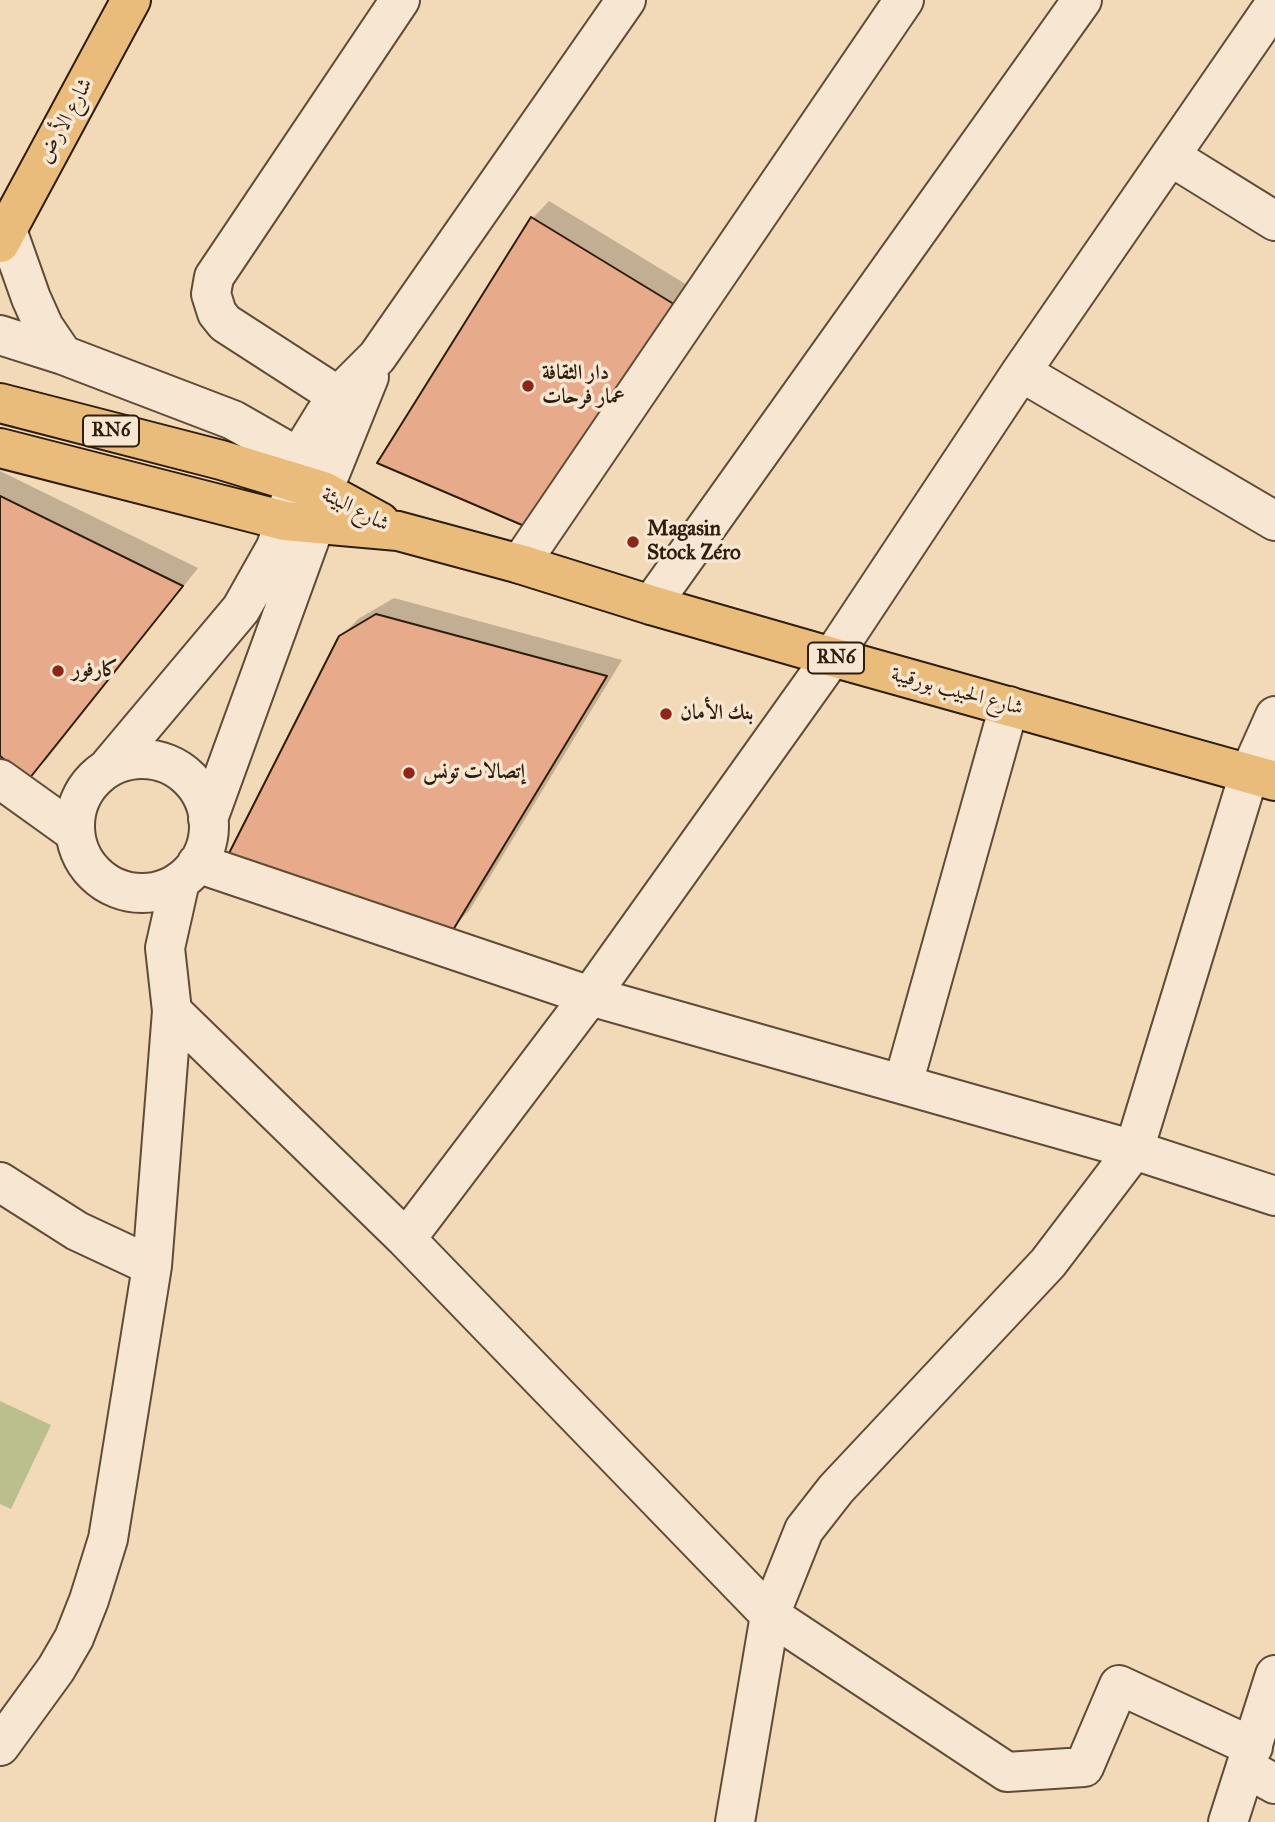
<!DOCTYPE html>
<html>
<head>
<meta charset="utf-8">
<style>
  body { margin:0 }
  canvas { display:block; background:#f2d9b8 }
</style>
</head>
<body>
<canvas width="1275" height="1822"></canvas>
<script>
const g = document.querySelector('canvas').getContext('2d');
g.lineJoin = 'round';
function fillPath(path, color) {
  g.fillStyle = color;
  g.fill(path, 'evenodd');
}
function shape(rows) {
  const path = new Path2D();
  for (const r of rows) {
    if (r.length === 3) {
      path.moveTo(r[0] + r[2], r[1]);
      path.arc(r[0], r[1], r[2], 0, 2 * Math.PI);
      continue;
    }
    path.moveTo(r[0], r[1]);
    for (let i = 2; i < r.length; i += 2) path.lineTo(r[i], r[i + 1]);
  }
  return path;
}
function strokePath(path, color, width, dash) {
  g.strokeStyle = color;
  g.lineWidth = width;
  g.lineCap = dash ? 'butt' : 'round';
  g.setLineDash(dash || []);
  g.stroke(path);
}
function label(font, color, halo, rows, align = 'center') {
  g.font = font + ' "IM FELL Great Primer",Amiri,serif';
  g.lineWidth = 7;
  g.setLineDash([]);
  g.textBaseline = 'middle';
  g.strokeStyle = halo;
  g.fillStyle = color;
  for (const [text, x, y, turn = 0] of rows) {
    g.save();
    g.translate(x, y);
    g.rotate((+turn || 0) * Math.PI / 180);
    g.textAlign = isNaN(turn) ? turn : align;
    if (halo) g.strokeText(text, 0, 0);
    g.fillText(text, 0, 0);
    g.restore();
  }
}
fillPath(shape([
  [0,1401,51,1425,11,1509,0,1504]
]), '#bbbf8e');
fillPath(shape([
  [549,201,697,291,553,512,380,462,533,218],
  [0,471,198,568,46,760,29,776,0,753],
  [394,598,622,660,469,911,452,928,341,637,358,619]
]), '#0003');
const building = shape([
  [531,217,682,309,536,531,377,463,531,217],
  [0,496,183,586,29,779,0,756,0,496],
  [376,614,607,676,453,930,221,869,339,636,376,614]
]);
fillPath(building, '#e7aa8a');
strokePath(building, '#2f1d0b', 2);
const minor = shape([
  [1170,156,1275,221],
  [7,230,31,298,44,327,63,355],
  [0,335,63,355,233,420,324,472],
  [1021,372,1275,521],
  [338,396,225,323,217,313,211,294,214,277,400,0],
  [520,564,904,0],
  [651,605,1082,0],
  [142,826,67],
  [110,765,241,609,276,547,309,440,325,414,338,396,377,357,626,0],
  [0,779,74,832],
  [208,819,316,522,323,491,369,377],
  [197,863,590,996,1134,1150,1275,1196],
  [172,1011,406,1239,770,1615,1007,1772,1084,1767,1119,1685,1253,1747],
  [903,1084,1009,706],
  [0,1182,77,1231,152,1266],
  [406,1239,590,996,832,657,1021,372,1275,4],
  [0,1746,56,1669,74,1638,89,1600,108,1539,152,1266,172,1011,165,948,180,881],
  [1246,1768,1275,1784],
  [735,1822,770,1615,804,1530,836,1489,1048,1263,1134,1150,1249,774,1275,716],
  [1228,1822,1275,1675]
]);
const major = shape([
  [0,243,131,0],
  [0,403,221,460,323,491,380,522],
  [0,448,285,521,398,531,520,564,651,605,832,657,1275,781]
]);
strokePath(minor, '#604c36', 42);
strokePath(major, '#2f1d0b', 42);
strokePath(minor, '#f7e6d1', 38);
strokePath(major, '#e9bc7c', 38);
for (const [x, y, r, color] of [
  [528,386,7,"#8f2418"],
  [633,542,7,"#8f2418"],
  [58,671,7,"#8f2418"],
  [666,714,7,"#8f2418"],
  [409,773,7,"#8f2418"]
]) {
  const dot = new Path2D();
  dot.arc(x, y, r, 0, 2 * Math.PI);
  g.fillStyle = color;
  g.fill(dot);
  strokePath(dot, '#f7e6d1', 2.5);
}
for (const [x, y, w] of [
  [111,431,56],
  [836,658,56]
]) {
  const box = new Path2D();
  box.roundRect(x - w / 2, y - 15.5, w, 31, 5);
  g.fillStyle = '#f7e6d1';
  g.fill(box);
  strokePath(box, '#2f1d0b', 2);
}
label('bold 19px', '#2f1d0b', null, [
  ["RN6",111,431],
  ["RN6",836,658]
]);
label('21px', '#2f1d0b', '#f7e6d1', [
  ["شارع الأرض",66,121,-62],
  ["شارع البيئة",355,510,27],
  ["شارع الحبيب بورقيبة",957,692,15]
]);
label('bold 21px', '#2f1d0b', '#f7e6d1', [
  ["دار الثقافة",542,374],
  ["عمار فرحات",542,398],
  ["Magasin",647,530],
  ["Stock Zéro",647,554],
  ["كارفور",72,671],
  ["بنك الأمان",680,714],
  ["إتصالات تونس",423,773]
], 'left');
</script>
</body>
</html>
